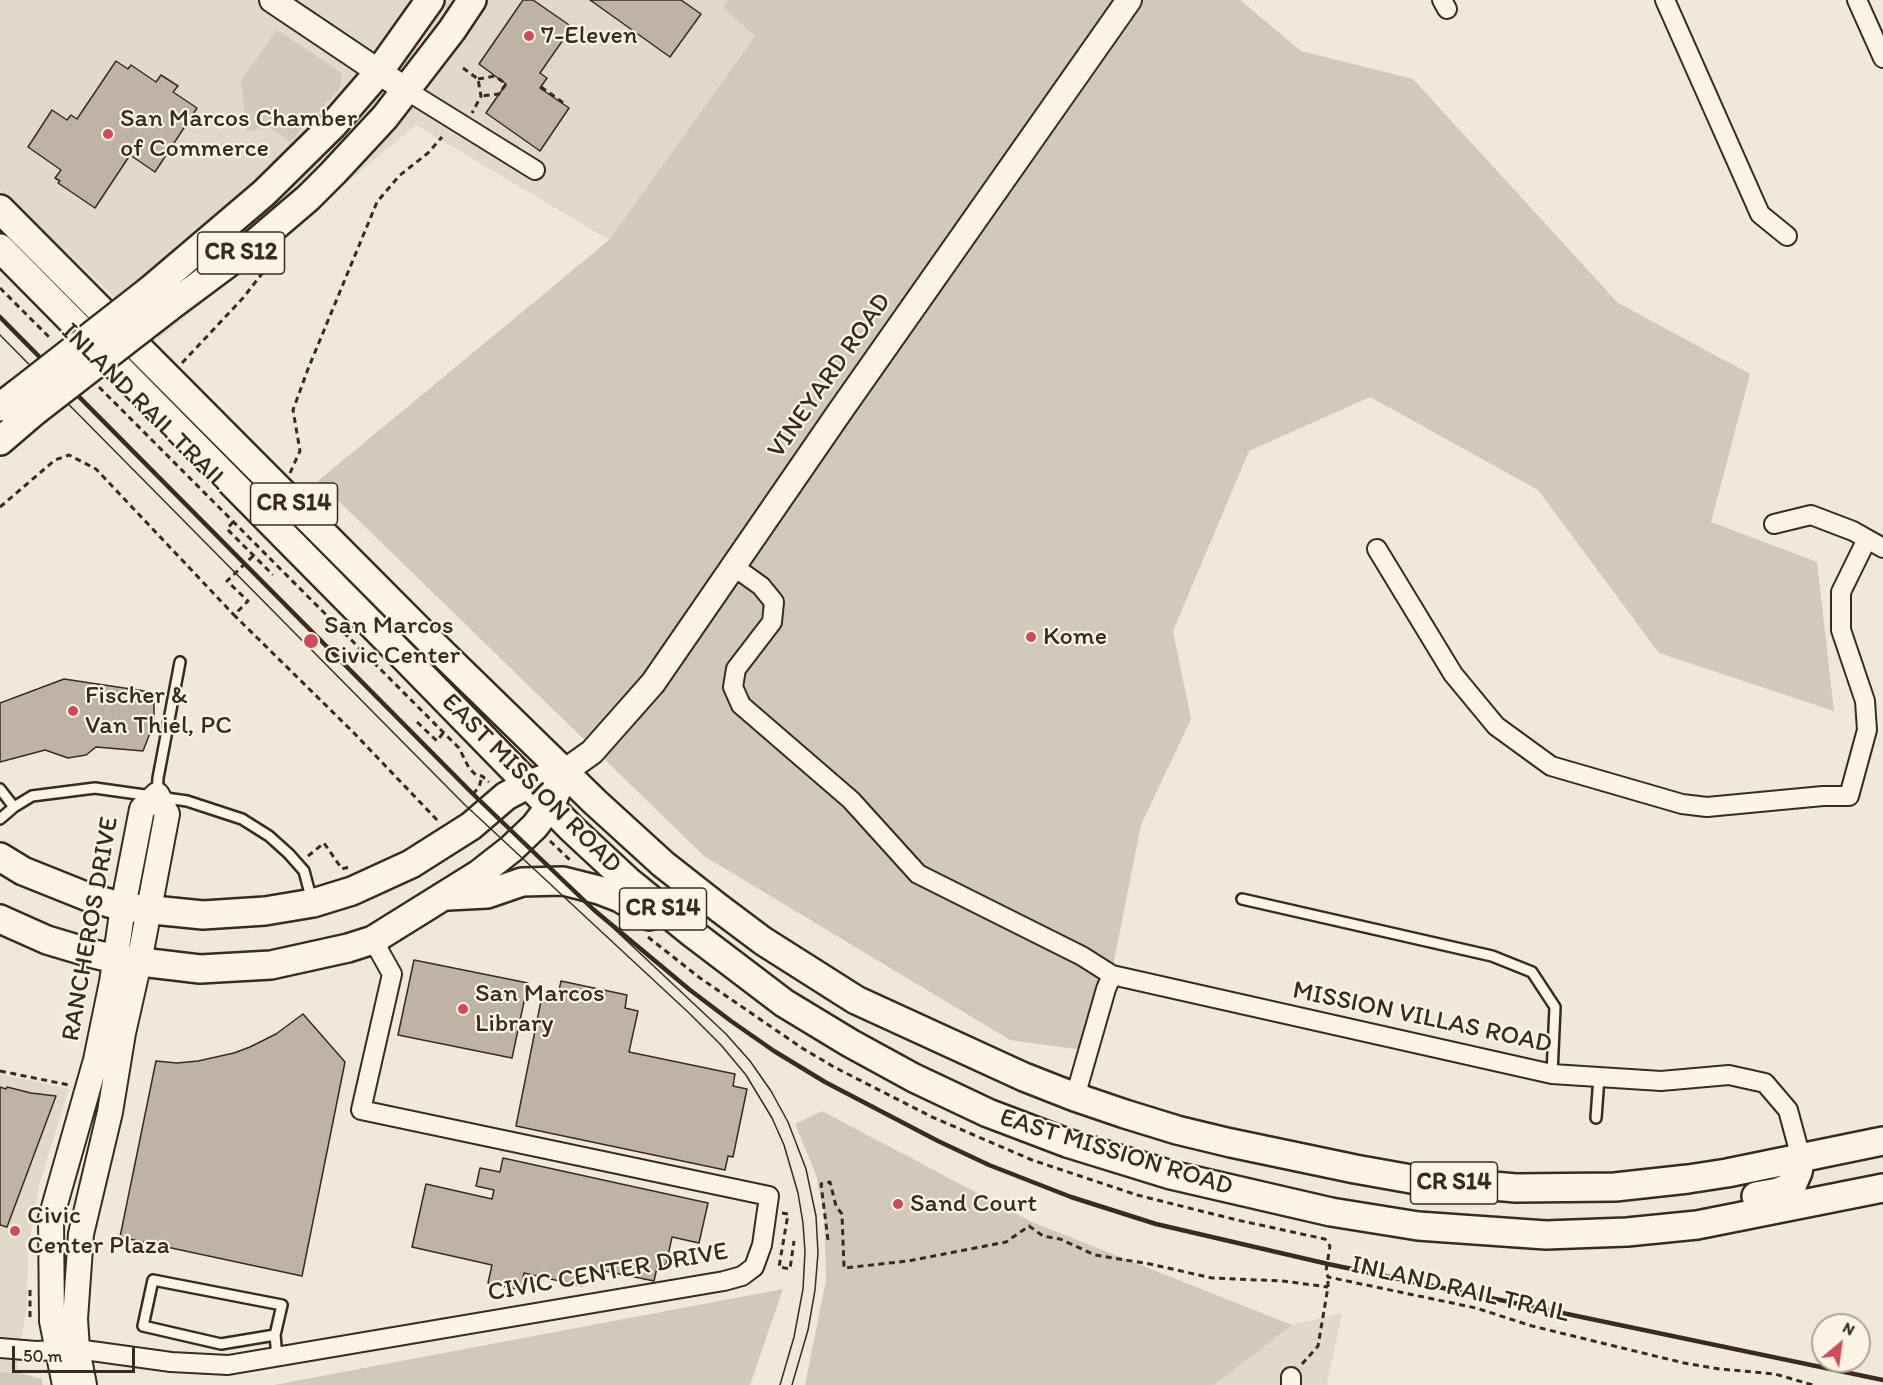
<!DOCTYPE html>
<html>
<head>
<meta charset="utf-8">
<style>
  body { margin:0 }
  #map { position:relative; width:1883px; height:1385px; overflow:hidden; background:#f0e9d9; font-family:Itim,sans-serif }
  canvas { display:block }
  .north { position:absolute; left:1811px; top:1313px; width:60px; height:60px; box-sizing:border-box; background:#fcf5e5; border:2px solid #afa495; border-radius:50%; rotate:29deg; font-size:16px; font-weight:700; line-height:24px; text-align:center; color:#3b2a1e }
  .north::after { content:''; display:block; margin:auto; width:21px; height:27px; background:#d1495b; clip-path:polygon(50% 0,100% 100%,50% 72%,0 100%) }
  .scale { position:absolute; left:12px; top:1346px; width:123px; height:27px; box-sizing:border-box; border:3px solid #3b2a1e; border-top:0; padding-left:8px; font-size:18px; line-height:21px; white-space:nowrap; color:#3b2a1e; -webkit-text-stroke:4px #fcf5e5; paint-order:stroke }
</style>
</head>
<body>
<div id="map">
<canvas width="1883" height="1385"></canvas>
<div class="north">N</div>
<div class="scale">50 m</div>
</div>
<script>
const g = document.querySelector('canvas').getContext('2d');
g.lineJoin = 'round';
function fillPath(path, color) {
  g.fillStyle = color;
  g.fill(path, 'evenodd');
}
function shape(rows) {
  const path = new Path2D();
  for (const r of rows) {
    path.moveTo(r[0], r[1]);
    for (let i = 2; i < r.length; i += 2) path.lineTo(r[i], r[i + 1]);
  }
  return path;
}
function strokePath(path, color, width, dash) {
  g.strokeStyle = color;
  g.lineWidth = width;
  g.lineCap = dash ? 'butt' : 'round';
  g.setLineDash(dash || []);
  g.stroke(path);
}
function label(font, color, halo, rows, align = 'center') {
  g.font = font + ' Itim,sans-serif';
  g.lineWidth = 4.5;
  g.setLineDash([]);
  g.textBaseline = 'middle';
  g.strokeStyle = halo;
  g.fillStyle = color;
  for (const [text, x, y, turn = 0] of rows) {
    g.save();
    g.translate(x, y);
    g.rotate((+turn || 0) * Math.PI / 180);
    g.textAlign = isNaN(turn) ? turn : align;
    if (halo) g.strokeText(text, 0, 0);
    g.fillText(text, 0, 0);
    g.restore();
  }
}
fillPath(shape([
  [0,0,728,0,723,8,755,36,609,240,416,125,159,339,0,190],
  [0,1073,8,1076,69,1089,40,1182,34,1212,28,1250,27,1304,16,1372,0,1373],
  [1342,1313,1327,1385,1214,1385,1292,1325]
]), '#e1d9c9');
fillPath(shape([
  [728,0,1240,0,1301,51,1413,79,1618,303,1750,374,1711,522,1817,562,1834,711,1659,653,1538,490,1370,397,1249,451,1173,631,1191,719,1141,825,1096,1052,1010,1040,704,856,318,481,609,240,755,36,723,8],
  [277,30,337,70,341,74,341,80,340,88,290,142,270,127,247,131,241,80],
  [822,1111,1032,1222,1292,1325,1214,1385,805,1385,826,1280,824,1212,816,1175,795,1124],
  [783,1289,750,1385,274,1385],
  [16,1372,42,1379,43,1385,0,1385,0,1373]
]), '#d2c9ba');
const building = shape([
  [523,0,533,0,572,27,540,73,547,78,540,88,569,108,540,151,486,113,506,84,479,64,523,0],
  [590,0,681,0,701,14,670,57,590,0],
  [116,61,128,69,131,65,156,82,161,75,178,86,173,92,197,108,155,172,130,155,95,208,58,183,60,181,55,178,61,170,28,147,52,110,67,120,71,115,77,119,116,61],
  [64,679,151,692,154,697,154,723,143,751,96,747,86,755,68,758,45,750,0,762,0,703,64,679],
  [414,960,528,983,512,1058,398,1035,414,960],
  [561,981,627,995,625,1008,638,1011,629,1052,735,1074,733,1086,747,1089,733,1157,728,1156,725,1170,516,1126,543,991,558,995,561,981],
  [303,1014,345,1062,302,1276,120,1237,156,1061,177,1063,198,1061,234,1053,250,1047,276,1034,303,1014],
  [0,1087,6,1089,7,1087,31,1093,56,1096,7,1227,0,1225,0,1087],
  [503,1158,708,1203,699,1243,672,1237,666,1265,658,1263,654,1281,586,1267,582,1286,524,1273,521,1290,488,1283,492,1265,412,1247,426,1184,492,1199,494,1190,476,1186,480,1168,500,1172,503,1158]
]);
fillPath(building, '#beb3a4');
strokePath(building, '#3b2a1e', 1.5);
const lane = shape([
  [0,789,14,807],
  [157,795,158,778,180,662],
  [0,819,14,807,32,796,95,788,187,801,242,819,269,836,289,854,304,871,312,901],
  [1242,899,1492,956,1532,972,1555,1007,1552,1074],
  [1596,1118,1599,1077],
  [275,1335,221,1344,143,1326,153,1280,282,1305,275,1335,277,1357]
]);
const street = shape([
  [1442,0,1447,9],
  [1665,0,1760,214,1787,236],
  [1857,0,1883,58],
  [406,90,535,170],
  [1774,524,1811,515,1853,531,1883,548],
  [1377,549,1453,674,1496,726,1551,766,1682,804,1707,807,1823,796,1849,796,1867,730,1865,701,1841,630,1841,592,1867,539],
  [733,566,761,586,774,602,772,622,736,669,733,687,741,705,851,800,918,874,1082,956,1112,975],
  [1075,1097,1106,989,1112,975,1552,1074,1661,1081,1729,1075,1765,1083,1788,1110,1801,1158],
  [0,1348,36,1351,77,1349,171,1362,228,1365,724,1281,742,1276,754,1267,762,1245,769,1196,361,1110,392,974,373,940],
  [1291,1377,1291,1385]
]);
const secondary = shape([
  [272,0,406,90],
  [564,772,592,752,653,683,841,410,1129,0],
  [65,1385,52,1321,51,1218,96,1060,112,982,123,907,142,809,157,795,167,814,139,962,123,1033,110,1112,81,1234,75,1319,77,1349,84,1385]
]);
const primary = shape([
  [0,209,434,645,595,802,663,864,719,908,763,941,856,1000,1024,1077,1075,1097,1125,1114,1177,1130,1231,1143,1355,1169,1411,1179,1516,1188,1615,1187,1688,1179,1727,1173,1883,1141],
  [0,248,405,658,571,828,628,881,692,933,784,1003,850,1043,914,1078,988,1113,1067,1143,1171,1175,1331,1212,1418,1226,1546,1235,1627,1232,1697,1225,1883,1188],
  [150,290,264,193,333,125,378,73,430,0],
  [168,308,254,244,308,198,333,173,385,117,452,30,472,0],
  [0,407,17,394],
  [0,441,35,411],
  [0,857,23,871,88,897,123,907,203,915,265,911,313,903,352,891,411,864,471,826,506,796,529,784,546,778],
  [448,896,487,894,522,882,563,881,599,890,620,898,649,916],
  [0,919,47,940,94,954,116,959,200,969,271,965,348,948,373,940,479,874,511,849,535,826,550,806,557,790],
  [1756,1196,1778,1192,1792,1186,1798,1172,1801,1158]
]);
strokePath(lane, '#3b2a1e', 14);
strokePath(street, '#3b2a1e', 22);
strokePath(secondary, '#3b2a1e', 28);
strokePath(primary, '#3b2a1e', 32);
strokePath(shape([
  [463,68,478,79,481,96,472,113],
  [478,79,495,76,506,84,499,94,481,96],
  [541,87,565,104],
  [0,288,52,340],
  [182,363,243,298,275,257],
  [99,387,444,733,459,748,469,768,476,775,482,776,489,782],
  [290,473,300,451,293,410,308,369,377,202,399,176,428,153,442,137],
  [0,507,55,460,69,455,96,469,234,615],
  [233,522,227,529,273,575],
  [253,556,227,581,248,601,234,615,354,733,439,822],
  [417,722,437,741,443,733],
  [473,794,479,787,482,777],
  [550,841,571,861],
  [308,856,324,843,342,869,352,866],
  [648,937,700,978,802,1048,834,1067,932,1117,1032,1160,1137,1195,1237,1220,1325,1239,1330,1246,1326,1271,1328,1277,1476,1308,1532,1326,1684,1363,1720,1369,1775,1374,1813,1385],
  [0,1071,69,1085],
  [782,1213,788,1214,779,1267,790,1269,794,1241],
  [828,1240,821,1184,830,1182,836,1206,842,1214,844,1268,908,1261,1006,1242,1029,1226,1043,1236,1060,1239,1095,1255,1150,1264,1212,1278,1283,1281,1328,1287],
  [30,1290,30,1320],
  [1302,1364,1318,1346,1328,1287,1328,1277]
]), '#3b2a1e', 3, [6, 4.5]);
strokePath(lane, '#fcf5e5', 9);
strokePath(street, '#fcf5e5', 18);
strokePath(secondary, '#fcf5e5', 24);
strokePath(primary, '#fcf5e5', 27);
strokePath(shape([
  [0,335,464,804,689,1013,721,1045,746,1075,772,1118,784,1145,798,1193,803,1223,805,1252,803,1289,794,1337,780,1385],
  [594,910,726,1034,750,1061,771,1091,788,1122,806,1169,816,1216,818,1253,815,1290,808,1330,792,1385]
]), '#3b2a1e', 1.5);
strokePath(shape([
  [0,317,473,794,594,910,690,990,731,1021,774,1051,825,1082,938,1141,989,1165,1071,1197,1156,1224,1328,1264,1883,1380]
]), '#3b2a1e', 4.5);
const primaryBridge = shape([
  [17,394,150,290],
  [35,411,168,308]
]);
strokePath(primaryBridge, '#3b2a1e', 32, []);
strokePath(primaryBridge, '#fcf5e5', 27);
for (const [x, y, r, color] of [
  [529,36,6,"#d1495b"],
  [108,134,6,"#d1495b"],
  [1031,637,6,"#d1495b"],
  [311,641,8,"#d1495b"],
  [73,711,6,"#d1495b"],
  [463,1009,6,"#d1495b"],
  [898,1204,6,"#d1495b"],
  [15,1231,6,"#d1495b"]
]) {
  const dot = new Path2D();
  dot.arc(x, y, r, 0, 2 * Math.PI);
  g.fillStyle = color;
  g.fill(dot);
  strokePath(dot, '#fcf5e5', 2);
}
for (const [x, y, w] of [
  [241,253,87],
  [294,504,87],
  [663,909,87],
  [1454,1183,87]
]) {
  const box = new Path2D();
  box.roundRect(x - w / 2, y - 21, w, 42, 4.5);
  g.fillStyle = '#fcf5e5';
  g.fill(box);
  strokePath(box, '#3b2a1e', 1.5);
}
label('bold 24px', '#3b2a1e', null, [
  ["CR S12",241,253],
  ["CR S14",294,504],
  ["CR S14",663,909],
  ["CR S14",1454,1183]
]);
label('26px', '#3b2a1e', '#fcf5e5', [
  ["7-Eleven",541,36],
  ["San Marcos Chamber",120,119],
  ["of Commerce",120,149],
  ["San Marcos",324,626],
  ["Civic Center",324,656],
  ["Kome",1043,637],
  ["Fischer &",85,696],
  ["Van Thiel, PC",85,726],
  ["San Marcos",475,994],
  ["Library",475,1024],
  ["Sand Court",910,1204],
  ["Civic",27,1216],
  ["Center Plaza",27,1246]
], 'left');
label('26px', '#3b2a1e', '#fcf5e5', [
  ["VINEYARD ROAD",830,376,-55],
  ["INLAND RAIL TRAIL",144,407,45],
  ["EAST MISSION ROAD",531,784,45],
  ["RANCHEROS DRIVE",91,929,-80],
  ["MISSION VILLAS ROAD",1422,1018,12],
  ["EAST MISSION ROAD",1116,1153,17],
  ["CIVIC CENTER DRIVE",608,1273,-10],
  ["INLAND RAIL TRAIL",1460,1290,13]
]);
</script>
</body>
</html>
